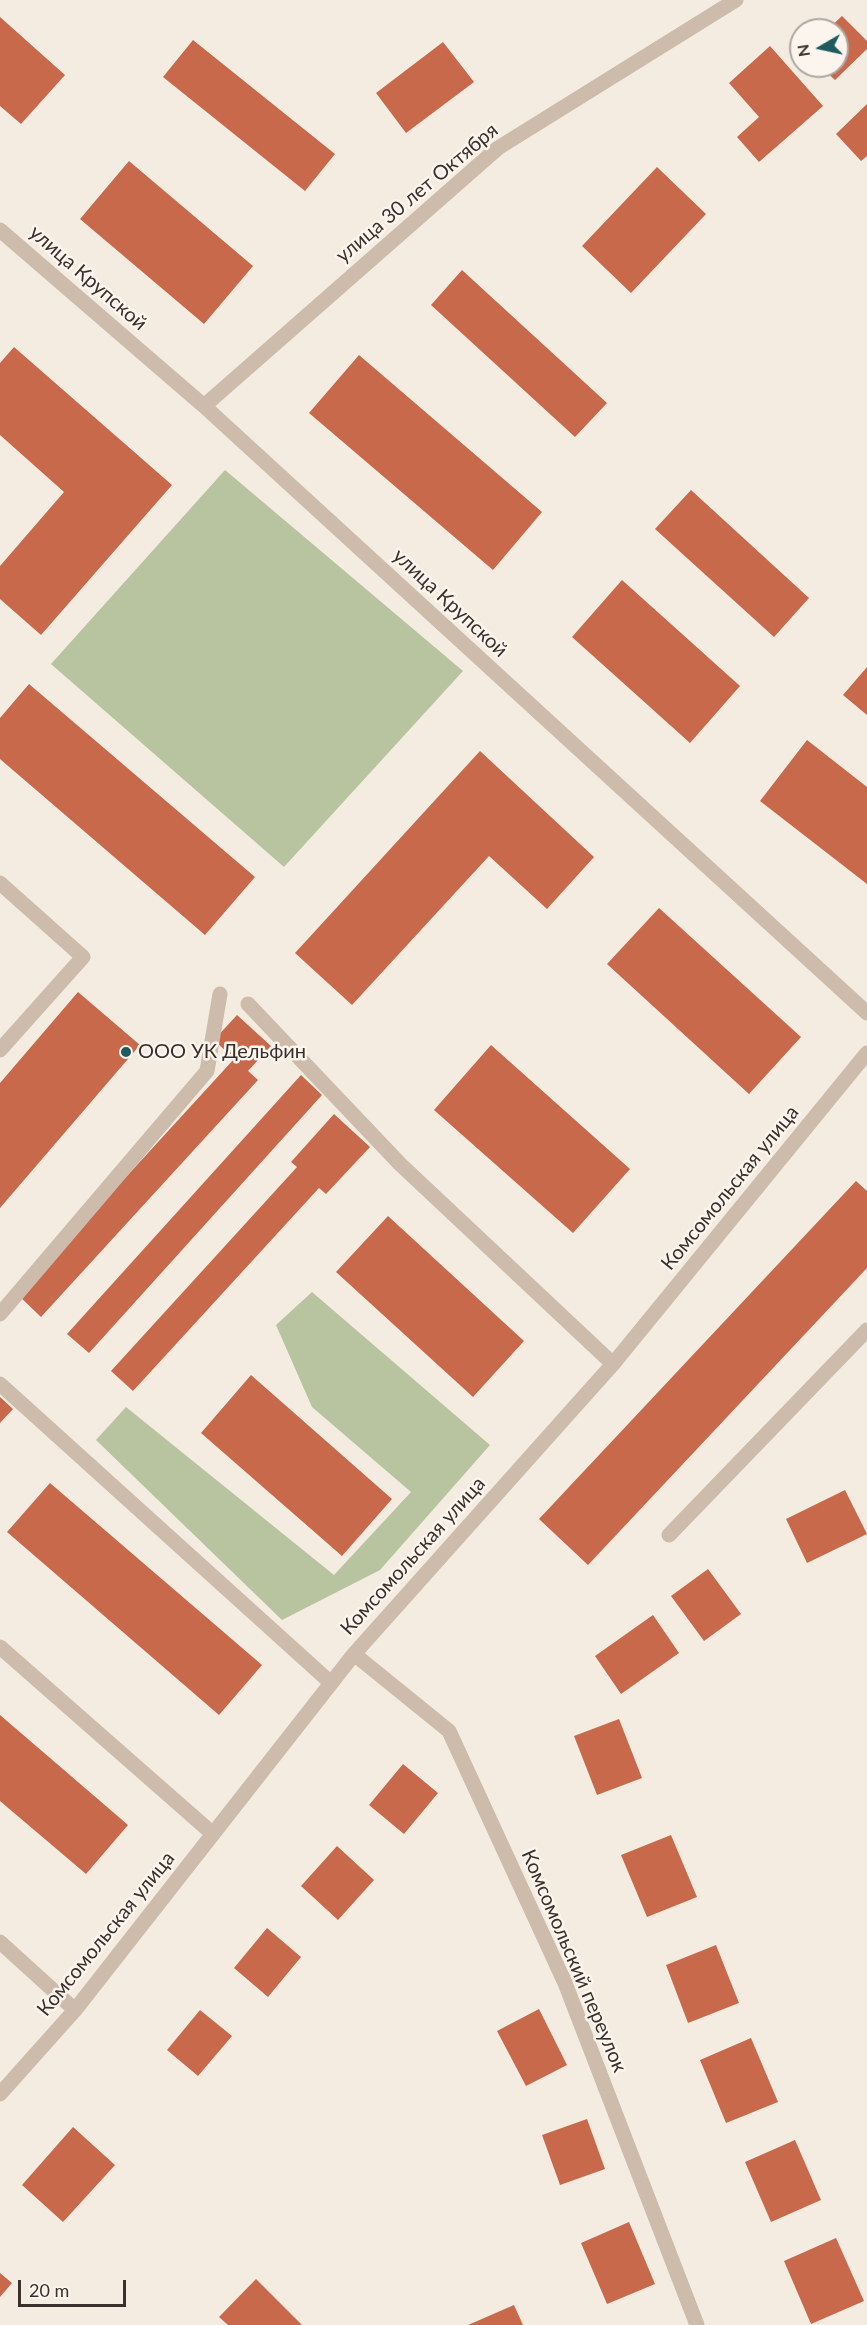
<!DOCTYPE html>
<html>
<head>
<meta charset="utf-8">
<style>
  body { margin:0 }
  #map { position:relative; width:867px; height:2325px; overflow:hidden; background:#f4ebe1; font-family:Lato,sans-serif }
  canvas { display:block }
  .north { position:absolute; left:789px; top:18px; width:60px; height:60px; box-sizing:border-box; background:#fbf5ee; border:2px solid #aea6a0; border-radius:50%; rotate:261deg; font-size:16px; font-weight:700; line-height:24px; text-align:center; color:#3b302b }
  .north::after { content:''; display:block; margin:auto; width:21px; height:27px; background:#1f5a5e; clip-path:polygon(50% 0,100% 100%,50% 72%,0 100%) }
  .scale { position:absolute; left:18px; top:2280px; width:108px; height:27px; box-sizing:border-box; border:3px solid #3b302b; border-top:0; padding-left:8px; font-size:18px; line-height:21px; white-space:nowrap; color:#3b302b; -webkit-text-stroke:4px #fbf5ee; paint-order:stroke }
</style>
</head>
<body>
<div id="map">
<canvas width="867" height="2325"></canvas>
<div class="north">N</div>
<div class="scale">20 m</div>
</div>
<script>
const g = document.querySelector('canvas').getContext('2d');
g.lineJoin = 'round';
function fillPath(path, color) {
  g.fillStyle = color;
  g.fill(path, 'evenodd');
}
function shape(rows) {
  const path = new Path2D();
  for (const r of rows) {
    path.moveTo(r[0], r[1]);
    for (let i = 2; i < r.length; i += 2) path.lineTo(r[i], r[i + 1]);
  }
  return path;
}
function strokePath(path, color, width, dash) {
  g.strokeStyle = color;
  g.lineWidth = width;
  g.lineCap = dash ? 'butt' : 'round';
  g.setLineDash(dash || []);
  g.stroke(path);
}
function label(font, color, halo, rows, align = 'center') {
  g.font = font + ' Lato,sans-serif';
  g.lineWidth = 5;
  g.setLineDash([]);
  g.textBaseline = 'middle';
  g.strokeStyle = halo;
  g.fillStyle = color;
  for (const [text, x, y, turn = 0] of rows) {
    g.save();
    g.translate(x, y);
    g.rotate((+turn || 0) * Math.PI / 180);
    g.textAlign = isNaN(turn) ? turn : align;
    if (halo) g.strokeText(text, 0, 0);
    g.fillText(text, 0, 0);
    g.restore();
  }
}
fillPath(shape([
  [225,470,463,671,284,867,51,664],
  [312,1292,490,1445,380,1570,282,1620,96,1440,126,1407,334,1575,411,1492,312,1407,276,1325]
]), '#b8c4a0');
fillPath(shape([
  [842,16,867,41,867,49,835,80,820,66,837,66,837,30,827,30],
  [0,17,65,75,21,124,0,106],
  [193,40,335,154,305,191,163,77],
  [443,42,474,82,406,133,376,93],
  [770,46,823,106,759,162,737,137,759,117,729,83],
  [867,104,867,156,861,161,836,134],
  [129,161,253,266,204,324,80,219],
  [657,167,706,214,631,293,582,246],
  [462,270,607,403,575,437,431,305],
  [14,347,172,485,41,635,0,599,0,566,64,492,0,435,0,363],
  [359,355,542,512,493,570,309,413],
  [691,490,809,598,774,637,655,529],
  [622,580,740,686,690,743,572,637],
  [867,667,867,715,843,695],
  [29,684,255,877,205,935,0,759,0,718],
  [807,740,867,787,867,884,760,801],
  [480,751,594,857,547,909,489,856,352,1005,295,953],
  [659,908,801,1037,749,1094,607,964],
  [78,992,140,1045,0,1208,0,1083],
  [237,1015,271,1046,248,1071,258,1080,41,1317,18,1295,234,1059,214,1040],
  [491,1045,630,1169,573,1233,434,1110],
  [301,1075,322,1095,89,1353,67,1334],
  [334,1114,370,1147,326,1194,319,1188,133,1391,111,1371,297,1167,291,1162],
  [856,1181,867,1191,867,1268,588,1565,539,1519],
  [388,1216,524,1341,473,1397,336,1272],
  [251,1375,392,1499,342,1556,201,1433],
  [0,1397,13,1409,0,1423],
  [50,1483,262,1665,219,1715,7,1532],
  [845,1490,867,1534,807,1563,786,1519],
  [708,1569,741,1614,704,1641,671,1596],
  [653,1615,679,1653,621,1694,595,1656],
  [0,1715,128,1825,86,1874,0,1801],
  [619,1719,642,1778,597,1795,574,1736],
  [403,1764,438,1793,404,1834,369,1805],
  [671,1835,697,1897,647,1917,621,1855],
  [337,1846,374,1880,338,1920,301,1886],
  [267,1928,301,1957,268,1997,234,1968],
  [716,1945,739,2003,688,2023,666,1965],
  [539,2009,567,2065,526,2086,497,2031],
  [200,2010,232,2036,198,2076,167,2050],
  [751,2038,778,2102,726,2123,700,2060],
  [587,2119,605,2169,560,2185,542,2135],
  [73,2127,115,2165,63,2222,22,2185],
  [795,2140,821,2200,771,2222,745,2162],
  [629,2222,655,2284,607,2304,581,2243],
  [836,2238,864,2301,811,2324,784,2261],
  [0,2273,12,2283,0,2297],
  [256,2279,302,2325,228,2325,219,2317],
  [514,2305,523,2325,468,2325]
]), '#c8694b');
strokePath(shape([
  [0,883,83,957,0,1050],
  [248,1004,400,1164,613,1364],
  [0,1314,207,1071,220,994],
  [0,1384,331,1683],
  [669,1535,867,1330],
  [0,1647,213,1834]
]), '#cdbbac', 15);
strokePath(shape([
  [354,1654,449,1731,565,1983,697,2325],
  [0,1942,75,2010],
  [0,2094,75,2010,354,1654,613,1364,867,1053]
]), '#cdbbac', 15);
strokePath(shape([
  [0,230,204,406,867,1013],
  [204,406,498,148,736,0]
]), '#cdbbac', 15);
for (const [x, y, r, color] of [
  [126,1052,6,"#1f5a5e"]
]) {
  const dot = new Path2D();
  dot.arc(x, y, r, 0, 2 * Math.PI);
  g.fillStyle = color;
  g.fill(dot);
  strokePath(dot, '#fbf5ee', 2);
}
label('20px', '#3b302b', '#fbf5ee', [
  ["улица 30 лет Октября",417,193,-40],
  ["улица Крупской",88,278,41],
  ["улица Крупской",450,603,43],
  ["Комсомольская улица",730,1188,-51],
  ["Комсомольская улица",413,1556,-48],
  ["Комсомольская улица",106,1934,-51],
  ["Комсомольский переулок",574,1961,67]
]);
label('20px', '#3b302b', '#fbf5ee', [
  ["ООО УК Дельфин",138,1052]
], 'left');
</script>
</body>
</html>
